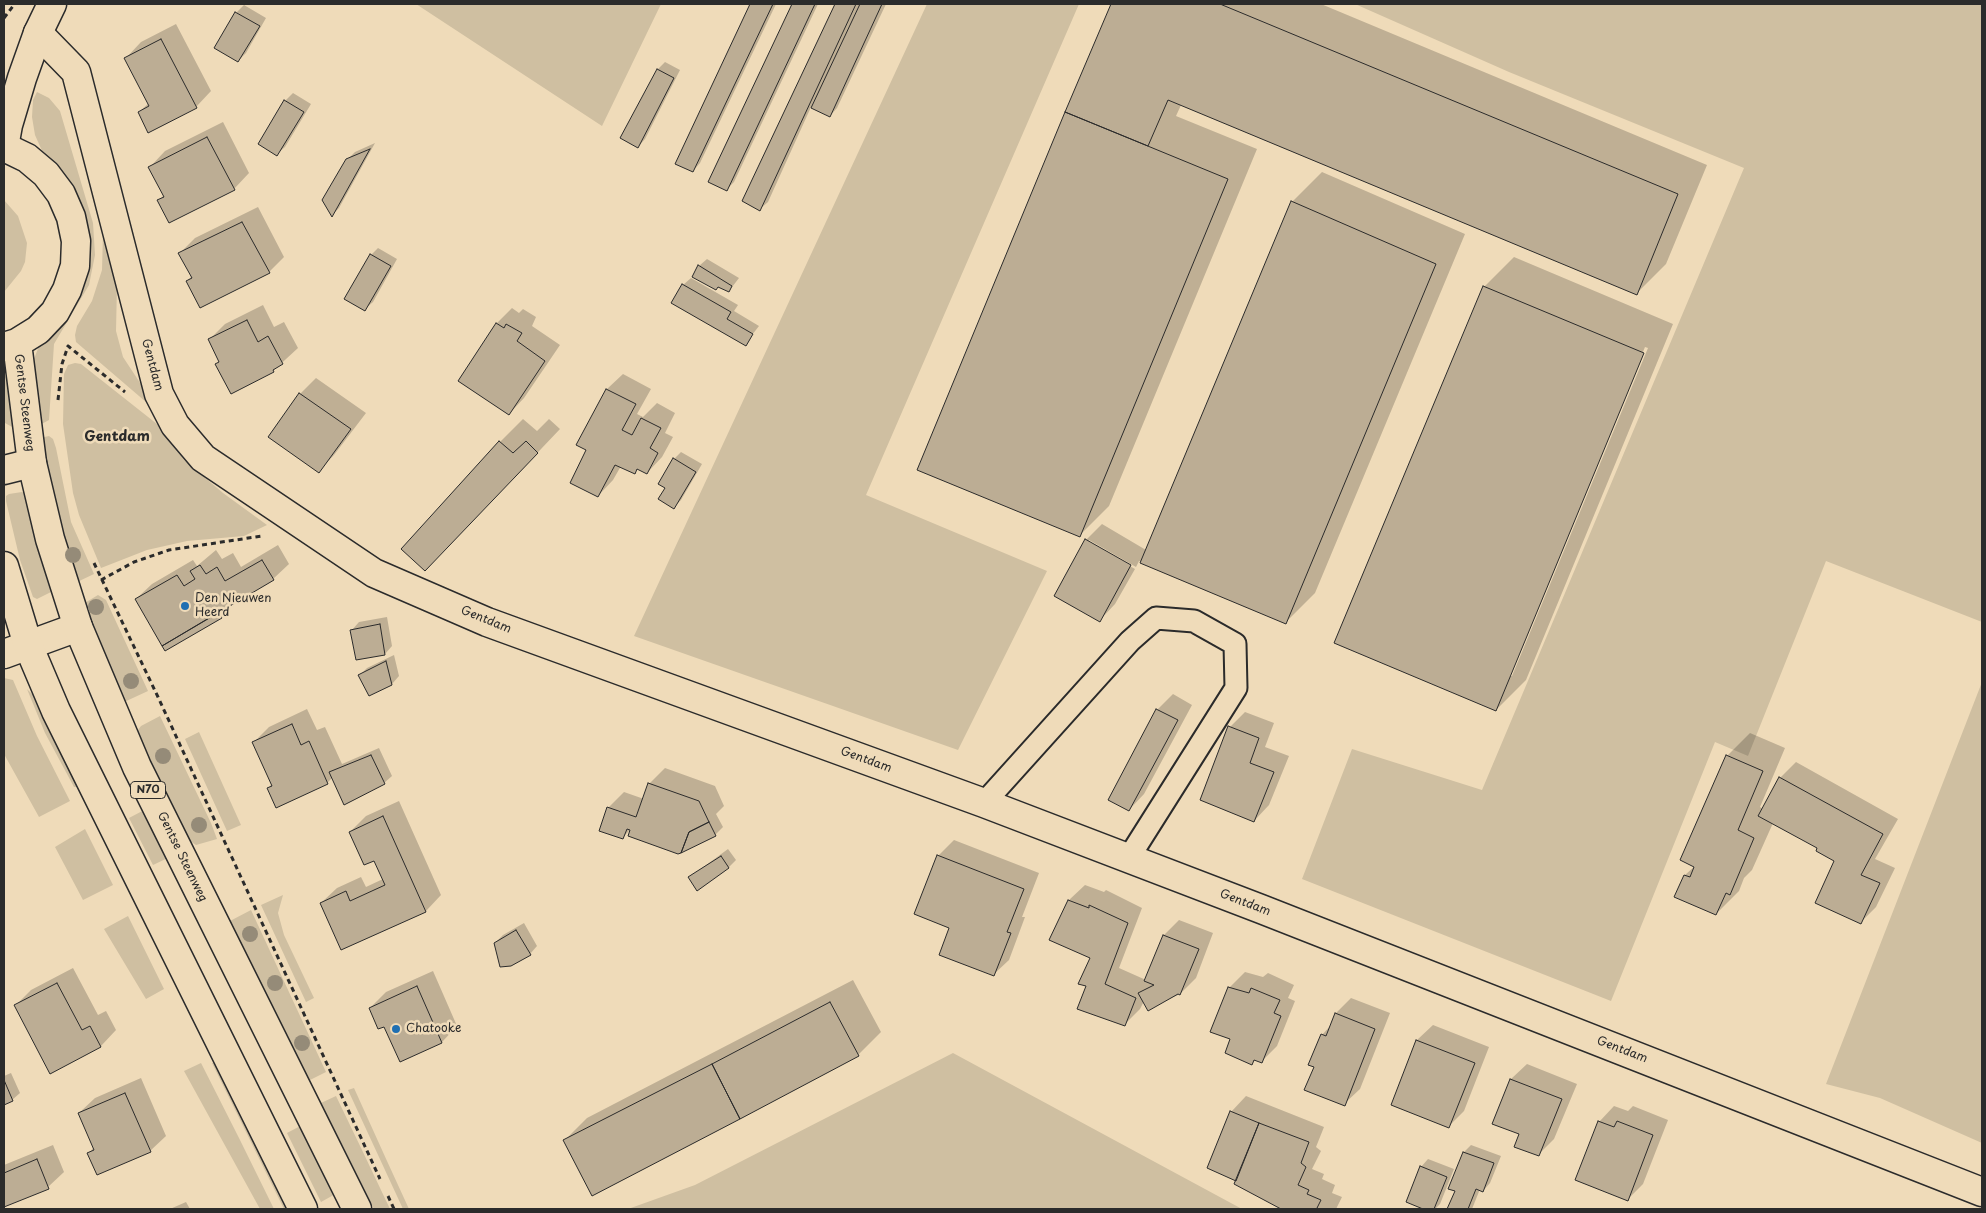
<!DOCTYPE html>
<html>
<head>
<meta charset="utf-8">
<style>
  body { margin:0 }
  #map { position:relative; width:1986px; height:1213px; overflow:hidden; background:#efdbb9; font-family:"Playpen Sans",sans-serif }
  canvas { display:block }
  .frame { position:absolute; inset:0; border:5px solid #2b2b2b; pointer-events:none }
</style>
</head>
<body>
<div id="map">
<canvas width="1986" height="1213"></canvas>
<div class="frame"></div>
</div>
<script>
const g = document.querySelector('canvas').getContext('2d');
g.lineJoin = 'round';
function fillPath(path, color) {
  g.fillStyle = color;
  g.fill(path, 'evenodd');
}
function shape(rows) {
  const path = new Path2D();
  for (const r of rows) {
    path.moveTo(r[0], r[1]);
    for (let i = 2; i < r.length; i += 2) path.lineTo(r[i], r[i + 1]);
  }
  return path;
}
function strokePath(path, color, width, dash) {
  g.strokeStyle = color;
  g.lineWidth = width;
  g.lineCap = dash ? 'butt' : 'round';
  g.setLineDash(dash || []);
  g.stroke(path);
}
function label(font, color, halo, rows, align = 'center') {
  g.font = font + ' "Playpen Sans",sans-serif';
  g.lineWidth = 5;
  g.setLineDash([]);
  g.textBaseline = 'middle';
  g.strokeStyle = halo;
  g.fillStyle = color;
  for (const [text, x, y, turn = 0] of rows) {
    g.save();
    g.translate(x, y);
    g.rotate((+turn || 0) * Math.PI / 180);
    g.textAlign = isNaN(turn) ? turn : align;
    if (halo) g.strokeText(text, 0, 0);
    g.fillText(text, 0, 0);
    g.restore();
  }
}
fillPath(shape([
  [416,4,661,4,602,126],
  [927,4,1079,4,866,495,1047,571,958,750,634,636],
  [1355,4,1982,4,1982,622,1826,561,1748,756,1715,742,1611,1001,1302,879,1352,749,1482,790,1744,168,1509,72],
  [37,92,49,98,60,111,93,223,95,255,89,285,54,344,49,420,38,426,30,379,34,359,39,346,60,322,74,301,56,169,43,153,35,135,32,117,33,100],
  [77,121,117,285,116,331,123,357,152,401,146,402,76,342,75,335,77,326,92,301,102,270,103,234,75,127],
  [4,200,18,216,27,243,25,262,21,271,4,292],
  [75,363,81,364,162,428,184,460,223,493,267,525,244,536,187,541,147,550,101,568,79,515,73,493,63,424,64,374,68,365],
  [6,376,14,428,5,423,4,415,4,377],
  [49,436,53,439,56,448,71,522,94,574,75,583,62,541,40,438],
  [22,492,26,493,53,591,37,599,33,597,20,560,6,501,6,496,9,494],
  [98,595,106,600,148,691,122,703,83,604],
  [4,678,13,680,37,736,70,801,39,817,4,754],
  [1982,682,1982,1143,1880,1098,1826,1084],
  [27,689,38,700,79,783,77,787,74,787,45,733],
  [160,716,211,823,217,839,196,845,190,841,139,737,138,730,141,726],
  [199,732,241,825,227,831,185,739],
  [148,808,172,856,153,865,129,818],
  [85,829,113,885,83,900,55,847],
  [283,895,278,913,284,935,314,998,306,1002,261,905],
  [251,910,326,1072,310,1080,230,921],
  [128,916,164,989,146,999,104,929],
  [953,1053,1242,1209,628,1209,695,1185],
  [217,1061,290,1209,284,1209,212,1063],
  [201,1063,239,1138,274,1209,260,1209,184,1071],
  [354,1088,387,1161,409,1209,403,1209,348,1090],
  [336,1096,362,1150,390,1209,374,1209,321,1103],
  [306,1123,339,1192,321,1202,287,1133]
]), '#cfbfa1');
fillPath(shape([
  [752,4,776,4,700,163,693,171,676,163],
  [793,4,818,4,734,182,727,189,710,181],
  [836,4,886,4,837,108,830,116,811,107,768,202,760,209,743,201],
  [1112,4,1321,4,1707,165,1666,264,1636,294,1181,105,1176,116,1257,149,1109,506,1079,536,918,469],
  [244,5,266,18,246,53,238,61,216,47,236,13],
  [176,24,211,91,196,107,139,112,149,103,126,58,141,42],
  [665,62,680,70,645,139,638,147,658,69],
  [293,93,311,104,285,147,277,154,259,144,285,101],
  [223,122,249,173,234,189,159,200,165,194,150,167,165,151],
  [375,143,339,208,332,215,347,160,355,152],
  [1322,172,1465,234,1315,593,1285,623,1139,561,1136,567,1089,540,1089,543,1135,569,1115,604,1100,620,1086,540,1102,524,1146,550,1292,202],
  [258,207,284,257,269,272,187,281,192,276,180,253,195,238],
  [378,248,397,259,373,302,365,309,371,255],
  [1514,257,1673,324,1526,680,1496,710,1484,287],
  [1645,347,1648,348,1512,676,1510,676],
  [707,259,739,278,729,291,699,266],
  [691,278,738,305,734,311,759,326,745,344,683,285],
  [263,305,274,327,284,322,298,348,273,371,217,364,220,361,209,340,225,324],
  [512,308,519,313,523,309,536,317,532,326,560,345,524,398,509,414,460,381,497,323],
  [623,374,651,389,637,414,643,417,657,403,675,413,665,433,673,437,662,457,647,473,639,468,634,473,621,466,613,480,598,496,588,450,578,444,607,389],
  [316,378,366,413,334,455,319,471,270,437,300,394],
  [523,419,537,431,549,419,560,429,448,547,500,442],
  [681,452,702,464,681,500,674,507,667,487,674,459],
  [278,545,289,564,273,579,227,606,229,609,221,617,166,650,136,599,152,584,193,560,197,566,216,550,222,559,233,553,241,567],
  [387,617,392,646,385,654,357,659,352,630,359,622],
  [394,655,399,676,392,684,369,695,360,675,367,668],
  [1173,694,1192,705,1144,794,1129,810,1109,799,1157,710],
  [307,709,317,730,325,727,342,764,379,748,392,776,384,783,333,777,328,782,277,806,268,788,272,784,254,742,269,727],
  [1245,712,1274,723,1265,747,1289,756,1269,805,1254,821,1230,727],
  [1750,733,1785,748,1760,807,1763,809,1780,778,1796,762,1898,819,1875,859,1895,868,1876,907,1861,922,1836,861,1819,848,1773,823,1752,870,1744,878,1739,891,1716,914,1676,896,1685,875,1695,866,1727,756],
  [665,768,715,786,724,806,716,814,723,827,715,835,631,829,623,837,608,808,624,792,644,799,649,784],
  [399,801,441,895,426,911,342,948,321,903,337,888,361,877,366,887,383,879,374,859,350,832,366,816],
  [954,840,1039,873,1022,917,1025,917,1009,960,993,975,951,927,938,856],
  [728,849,736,860,729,867,690,877],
  [1085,885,1104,892,1106,890,1142,908,1119,968,1146,980,1164,935,1179,920,1213,933,1196,978,1180,994,1149,1009,1144,1001,1140,1009,1124,1025,1087,986,1092,957,1069,900],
  [524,923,537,946,530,954,495,943,503,935],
  [73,968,98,1015,106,1011,116,1030,101,1046,51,1072,16,1005,31,990],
  [433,971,457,1026,442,1042,400,1060,384,1025,370,1008,386,992],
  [1245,972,1263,977,1268,973,1294,985,1288,998,1295,1001,1277,1046,1262,1061,1256,1059,1252,1064,1231,1039,1229,988],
  [853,980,881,1032,858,1055,564,1141,587,1118],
  [1351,998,1390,1013,1360,1089,1344,1104,1315,1067,1322,1035,1331,1025,1336,1013],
  [1433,1025,1489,1047,1464,1111,1449,1126,1392,1104,1417,1040],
  [1527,1064,1577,1084,1554,1139,1538,1155,1521,1134,1494,1123,1511,1079],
  [11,1073,20,1093,12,1100,4,1104,4,1076],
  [141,1078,166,1136,150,1151,89,1153,94,1147,79,1113,95,1098],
  [1246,1096,1324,1127,1316,1147,1321,1151,1312,1169,1324,1174,1322,1179,1335,1185,1332,1193,1342,1197,1336,1209,1283,1209,1236,1184,1231,1112],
  [1614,1106,1628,1111,1633,1106,1668,1120,1643,1184,1628,1199,1599,1122],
  [53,1145,64,1172,48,1187,4,1206,4,1165],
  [1471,1145,1501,1156,1490,1183,1483,1191,1480,1189,1472,1209,1449,1209,1456,1190,1450,1188,1464,1152],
  [1428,1159,1454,1169,1440,1204,1435,1209,1427,1209,1407,1202,1421,1167],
  [186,1202,190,1209,170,1209]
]), '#0003');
const building = shape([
  [750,4,773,4,693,172,675,164,750,4],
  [792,4,815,4,727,191,708,182,792,4],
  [835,4,856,4,760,211,742,201,835,4],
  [860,4,882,4,830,117,811,108,860,4],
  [1111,4,1220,4,1678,194,1637,295,1168,100,1148,146,1065,112,1111,4],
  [235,12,260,26,238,62,214,48,235,12],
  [161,39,197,108,148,133,138,112,149,106,124,58,161,39],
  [657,69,674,78,638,148,620,138,657,69],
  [284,100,304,112,277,156,258,144,284,100],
  [1065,112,1228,179,1080,537,917,470,1065,112],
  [207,137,235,190,169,223,157,200,164,197,148,167,207,137],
  [370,149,332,217,322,200,346,159,370,149],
  [1291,201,1436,264,1286,624,1140,563,1291,201],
  [242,222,270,273,200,308,186,281,192,278,178,253,242,222],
  [370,254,391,266,365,311,344,299,370,254],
  [698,265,732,286,729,292,718,287,716,290,692,277,698,265],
  [682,284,731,312,727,319,753,334,746,346,671,303,682,284],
  [1483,286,1644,353,1496,711,1334,643,1483,286],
  [247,320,258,342,268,336,283,364,273,370,274,372,231,394,215,364,219,362,208,339,247,320],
  [496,323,504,328,506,324,522,333,517,341,545,361,509,415,458,381,496,323],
  [606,389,636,404,622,430,632,435,641,418,661,428,650,448,658,453,647,474,637,469,635,474,615,465,598,497,570,483,586,450,576,445,606,389],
  [299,393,351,429,319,473,268,437,299,393],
  [499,441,513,453,526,441,538,453,425,571,401,549,499,441],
  [673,458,696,472,674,509,658,499,665,488,658,484,673,458],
  [1085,539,1131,565,1100,622,1054,596,1085,539],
  [262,560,274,580,162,646,135,599,177,575,184,586,195,579,190,571,200,565,206,574,217,567,225,581,262,560],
  [219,612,222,618,165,651,162,646,219,612],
  [380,624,385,655,356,660,350,630,380,624],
  [386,661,392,685,369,696,358,675,386,661],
  [1156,709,1178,720,1129,811,1108,800,1156,709],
  [292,724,301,745,309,741,328,784,276,808,267,788,272,786,252,742,292,724],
  [1228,726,1259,738,1250,763,1274,772,1254,822,1200,800,1228,726],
  [371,755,385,784,344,805,329,772,371,755],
  [1726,755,1763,771,1738,830,1754,838,1730,895,1726,893,1716,915,1674,897,1684,875,1690,877,1694,867,1680,860,1726,755],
  [1779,777,1883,834,1861,875,1880,883,1861,924,1815,903,1834,861,1816,851,1817,848,1758,816,1779,777],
  [648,783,699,801,709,822,689,832,681,853,678,854,628,836,630,830,627,829,623,839,599,831,607,807,636,817,648,783],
  [383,816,426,912,341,950,320,903,346,891,350,901,385,885,374,861,364,865,349,832,383,816],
  [709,822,716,836,681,853,689,832,709,822],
  [937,855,1024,889,1007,932,1011,933,994,976,939,955,949,928,914,914,937,855],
  [721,856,729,868,697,891,688,877,721,856],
  [1068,900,1089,908,1089,905,1128,923,1105,984,1136,998,1125,1026,1077,1009,1086,986,1078,984,1090,958,1049,940,1068,900],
  [516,930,531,955,511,966,500,967,494,943,516,930],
  [1163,935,1199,949,1180,995,1178,994,1148,1011,1138,993,1154,985,1144,981,1163,935],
  [57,983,82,1030,90,1026,101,1047,50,1074,14,1005,57,983],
  [417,986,442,1043,400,1062,384,1027,378,1029,369,1008,417,986],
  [1228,987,1249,993,1251,988,1280,1000,1274,1013,1281,1016,1262,1063,1254,1060,1252,1065,1225,1053,1230,1039,1210,1032,1228,987],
  [830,1002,859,1056,740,1119,712,1064,830,1002],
  [1335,1013,1375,1029,1345,1106,1304,1090,1314,1067,1308,1065,1321,1034,1326,1036,1335,1013],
  [1416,1040,1475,1063,1449,1128,1391,1105,1416,1040],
  [712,1064,740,1119,592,1196,563,1140,712,1064],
  [1510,1079,1562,1099,1539,1156,1514,1147,1519,1134,1492,1124,1510,1079],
  [4,1080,13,1101,4,1105,4,1080],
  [125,1093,151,1152,97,1175,87,1153,94,1150,78,1113,125,1093],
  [1230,1111,1259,1123,1236,1181,1207,1168,1230,1111],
  [1598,1121,1614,1127,1617,1121,1653,1135,1628,1201,1575,1180,1598,1121],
  [1259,1123,1309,1142,1301,1163,1306,1167,1298,1185,1309,1190,1307,1194,1321,1200,1317,1208,1319,1209,1281,1209,1234,1184,1259,1123],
  [1463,1152,1494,1163,1483,1192,1476,1189,1468,1209,1447,1209,1455,1191,1448,1189,1463,1152],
  [37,1159,49,1189,4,1207,4,1173,37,1159],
  [1420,1166,1447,1177,1434,1209,1423,1209,1406,1202,1420,1166]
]);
fillPath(building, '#bcad94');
strokePath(building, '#2b2b2b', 1);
const lane = shape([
  [984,803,1130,641,1156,618,1194,621,1235,644,1236,688,1128,859]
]);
const street = shape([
  [38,33,76,72,159,394,175,425,203,458,374,573,487,622,984,803,1261,909,1982,1192],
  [4,470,32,463],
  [4,654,78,627]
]);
const secondary = shape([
  [4,147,8,125,22,78,38,33,52,4]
]);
const primary = shape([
  [4,147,27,158,46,174,61,194,71,217,76,241,75,266,67,290,55,312,38,330,17,343,4,347],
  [17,343,32,463,50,539,78,627,137,767,357,1209],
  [4,566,28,645,56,711,303,1209]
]);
strokePath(lane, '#2b2b2b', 25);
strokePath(street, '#2b2b2b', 31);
strokePath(secondary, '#2b2b2b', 31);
strokePath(primary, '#2b2b2b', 31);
strokePath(shape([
  [4,18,13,6],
  [58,400,62,364,68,346,125,392],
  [94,563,158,697,380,1179],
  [101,580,134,562,169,550,262,536],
  [388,1196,394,1209]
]), '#2b2b2b', 3, [5, 4]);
strokePath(lane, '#efdbb9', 21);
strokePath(street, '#efdbb9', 28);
strokePath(secondary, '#efdbb9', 28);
strokePath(primary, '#efdbb9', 28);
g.fillStyle = '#958b78';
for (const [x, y] of [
  [73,555],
  [96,607],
  [131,681],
  [163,756],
  [199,825],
  [250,934],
  [275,983],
  [302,1043]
]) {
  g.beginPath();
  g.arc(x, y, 8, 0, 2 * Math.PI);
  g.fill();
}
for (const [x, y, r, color] of [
  [185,606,5,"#1f6fb2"],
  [396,1029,5,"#1f6fb2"]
]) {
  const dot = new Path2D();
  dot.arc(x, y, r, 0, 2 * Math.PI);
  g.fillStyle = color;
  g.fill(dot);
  strokePath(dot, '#efdbb9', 2);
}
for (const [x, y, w] of [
  [148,790,35]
]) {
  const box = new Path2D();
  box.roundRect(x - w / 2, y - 8.5, w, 17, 4);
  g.fillStyle = '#efdbb9';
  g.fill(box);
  strokePath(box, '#2b2b2b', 1);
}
label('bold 11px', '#2b2b2b', null, [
  ["N70",148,790]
]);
label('12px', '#2b2b2b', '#efdbb9', [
  ["Gentdam",152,365,75],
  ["Gentse Steenweg",24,403,83],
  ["Gentdam",486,620,22],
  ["Gentdam",866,760,20],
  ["Gentse Steenweg",182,857,64],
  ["Gentdam",1245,903,21],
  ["Gentdam",1622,1050,21]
]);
label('12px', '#2b2b2b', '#efdbb9', [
  ["Den Nieuwen",195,599],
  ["Heerd",195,613],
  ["Chatooke",406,1029]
], 'left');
label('bold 14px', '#2b2b2b', '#efdbb9', [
  ["Gentdam",117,437]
]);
</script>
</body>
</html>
